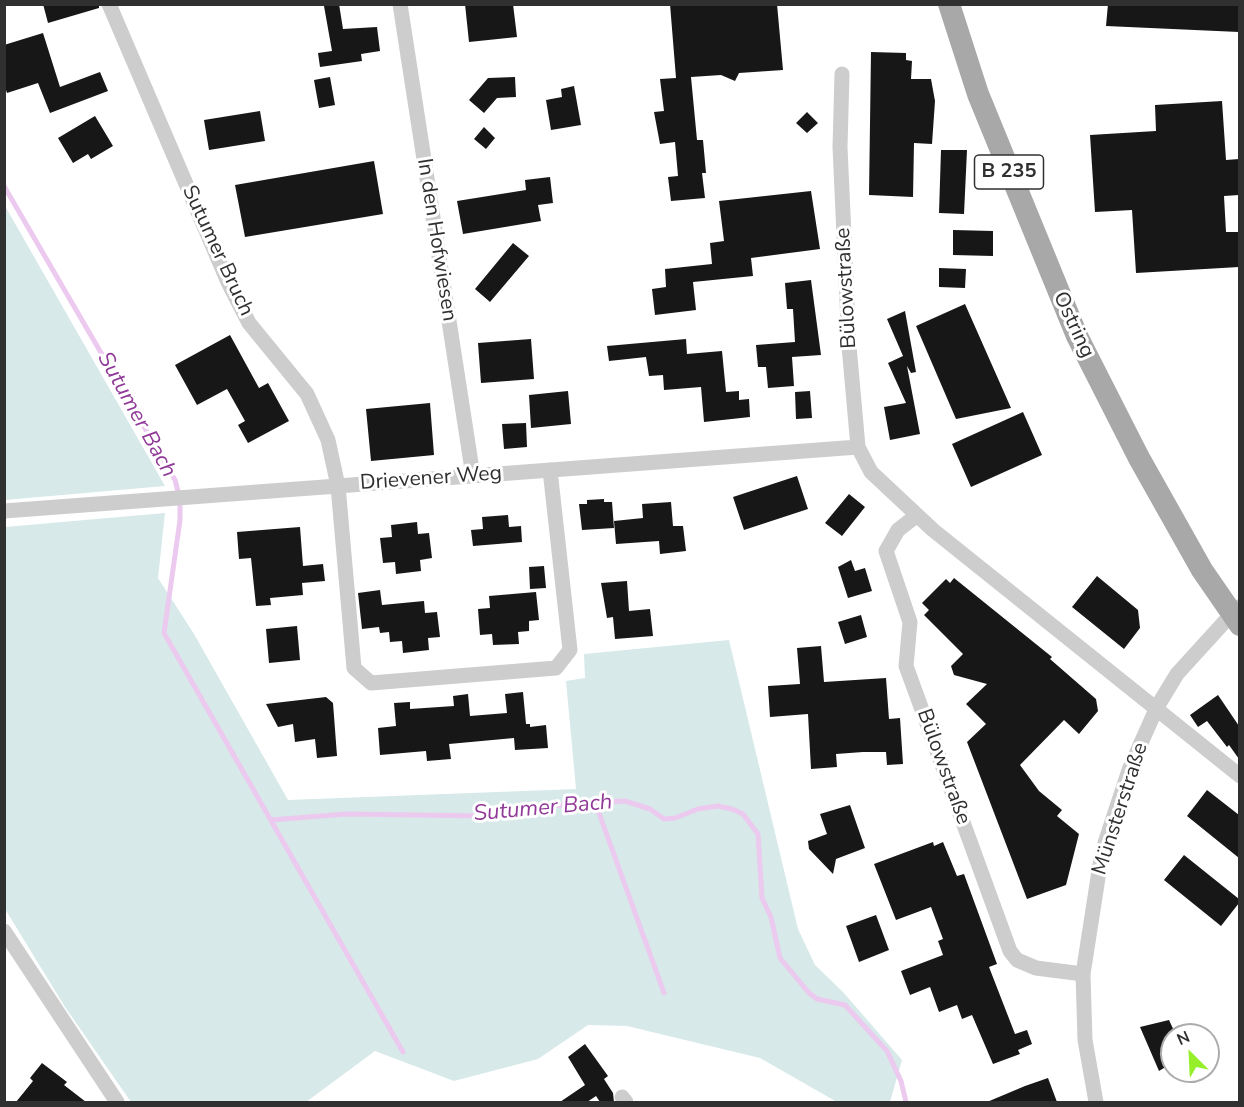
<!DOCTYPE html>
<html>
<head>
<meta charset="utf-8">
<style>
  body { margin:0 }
  #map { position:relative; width:1244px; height:1107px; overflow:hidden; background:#fff; font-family:"Nunito Sans",sans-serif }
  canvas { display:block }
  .frame { position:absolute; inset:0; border:6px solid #303030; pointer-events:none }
  .north { position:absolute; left:1160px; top:1023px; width:60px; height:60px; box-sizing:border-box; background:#fff; border:2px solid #acacac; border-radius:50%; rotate:336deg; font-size:16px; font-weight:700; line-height:24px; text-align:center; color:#303030 }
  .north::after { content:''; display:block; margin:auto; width:21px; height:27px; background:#95ef2b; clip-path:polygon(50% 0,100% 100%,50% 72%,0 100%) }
</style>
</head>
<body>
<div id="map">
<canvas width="1244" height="1107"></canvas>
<div class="frame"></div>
<div class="north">N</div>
</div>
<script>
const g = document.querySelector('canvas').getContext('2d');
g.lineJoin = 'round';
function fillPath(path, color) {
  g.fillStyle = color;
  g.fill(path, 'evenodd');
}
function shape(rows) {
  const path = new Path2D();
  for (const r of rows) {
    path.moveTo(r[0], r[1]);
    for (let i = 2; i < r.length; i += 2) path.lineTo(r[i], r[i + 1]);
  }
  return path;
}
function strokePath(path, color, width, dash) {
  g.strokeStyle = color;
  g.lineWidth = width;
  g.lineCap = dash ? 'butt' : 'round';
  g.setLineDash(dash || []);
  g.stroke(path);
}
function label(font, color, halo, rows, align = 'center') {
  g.font = font + ' "Nunito Sans",sans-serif';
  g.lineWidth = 6;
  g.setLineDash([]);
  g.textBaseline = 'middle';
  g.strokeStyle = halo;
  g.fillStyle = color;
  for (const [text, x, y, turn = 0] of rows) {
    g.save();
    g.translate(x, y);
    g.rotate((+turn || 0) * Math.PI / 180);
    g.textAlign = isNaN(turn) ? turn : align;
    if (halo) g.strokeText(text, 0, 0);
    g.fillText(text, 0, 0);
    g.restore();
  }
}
fillPath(shape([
  [5,206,165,486,5,500],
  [165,513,158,578,194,634,288,800,576,789,566,681,585,678,584,654,729,640,798,929,815,965,843,992,902,1060,890,1102,837,1102,760,1058,627,1026,588,1025,538,1059,454,1081,375,1051,306,1102,131,1102,65,1007,5,909,5,527]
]), '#d7e9e9');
strokePath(shape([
  [4,186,175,480,180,499,180,520,164,633,403,1052],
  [595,802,664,993],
  [271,820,346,814,484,816,531,807,625,801,650,809,664,819,675,818,698,809,718,806,732,809,743,814,758,834,762,898,771,917,780,958,809,993,817,999,845,1005,887,1051,901,1081,906,1102]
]), '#ecc9ee', 5);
fillPath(shape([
  [43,4,99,4,99,8,48,23],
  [339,4,343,29,377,27,380,51,361,54,362,61,320,67,318,53,332,51,324,6],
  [465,4,513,4,517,37,469,42],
  [670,4,777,4,783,70,739,73,735,81,721,75,691,77,697,140,703,140,706,173,702,173,705,198,671,201,668,177,678,176,675,142,660,144,654,112,664,111,660,79,676,78],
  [1108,4,1239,4,1239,32,1106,26],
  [43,33,60,87,100,72,108,91,50,113,38,83,7,93,4,84,4,45],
  [871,52,906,53,906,60,912,61,911,79,931,79,935,101,932,144,914,143,913,197,869,195],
  [330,77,335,105,319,108,314,80],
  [515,77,516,97,497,98,484,113,469,100,488,78],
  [574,86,581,125,551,130,546,100,562,97,561,89],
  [1222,101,1226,160,1239,159,1239,195,1224,196,1226,232,1239,232,1239,267,1136,273,1132,210,1095,212,1090,135,1156,131,1155,105],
  [260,111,265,141,209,150,204,120],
  [807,112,818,123,807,133,796,123],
  [95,116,113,146,91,159,88,154,73,163,58,138],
  [484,127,495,138,486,149,474,139],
  [941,150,967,150,964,214,939,213],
  [374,161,383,214,245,237,235,185],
  [550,177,553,203,538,205,541,221,463,234,457,201,526,190,525,180],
  [811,191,820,249,751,258,753,276,693,282,696,310,655,315,652,289,666,287,665,269,712,264,710,243,724,241,719,201],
  [953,230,993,231,993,256,953,255],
  [513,243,529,256,490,302,475,289],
  [939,268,966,269,965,288,939,287],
  [811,280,821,355,792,357,794,386,768,388,766,367,758,367,756,345,795,342,793,309,787,309,785,283],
  [965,304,1011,408,956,419,916,326],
  [905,311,916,372,911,373,907,366,920,434,890,440,884,407,906,403,888,363,903,356,887,319],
  [230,335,259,388,268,383,289,421,248,443,238,425,245,421,227,389,197,405,175,365],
  [531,339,534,379,481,383,478,343],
  [686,339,687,354,722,351,726,392,739,391,739,400,749,399,750,417,704,422,701,387,664,390,663,375,649,376,646,357,609,361,607,346],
  [568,391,571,424,531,428,529,395],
  [810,391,812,418,796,419,795,392],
  [430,403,434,455,371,461,366,409],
  [1023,412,1042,455,971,487,952,444],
  [526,423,527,447,504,449,502,424],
  [797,476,808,509,744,530,733,497],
  [849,494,865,507,842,536,825,523],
  [604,499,604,502,612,502,614,528,582,530,579,504,587,504,587,500],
  [671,502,673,526,683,526,686,551,660,554,659,541,616,544,614,521,643,518,642,504],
  [508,515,509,527,521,526,522,542,473,546,471,530,483,529,482,517],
  [417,522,418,534,429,533,432,558,420,560,421,571,396,574,395,562,383,563,380,538,392,537,391,525],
  [300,527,303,566,323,564,325,581,302,583,303,595,270,598,271,605,256,606,251,558,239,559,237,532],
  [851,560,855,571,865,568,872,591,848,598,838,567],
  [544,566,546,588,530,589,529,567],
  [1097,576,1138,610,1140,628,1124,649,1072,607],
  [954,578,1052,657,1050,659,1096,699,1098,711,1079,734,1064,720,1020,765,1039,791,1062,810,1057,816,1079,834,1066,885,1027,899,967,742,986,724,966,704,987,684,954,675,951,666,963,654,924,615,929,610,922,603,946,579,950,583],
  [627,581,629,611,650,609,653,636,615,639,613,617,607,618,601,583],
  [380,590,382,605,424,601,425,613,437,612,440,637,428,638,429,650,403,653,402,641,390,642,389,632,380,633,379,627,362,629,358,593],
  [536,592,539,620,529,621,529,631,518,632,519,644,493,645,492,634,480,635,478,609,490,608,489,596],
  [861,615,867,637,845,644,838,622],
  [297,626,300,660,269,663,266,629],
  [821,646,824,682,886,678,889,719,900,718,903,764,887,765,886,752,863,752,836,754,837,767,811,769,808,714,770,717,768,686,800,684,797,648],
  [523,692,526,724,530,724,530,727,546,725,548,748,515,750,514,738,449,744,451,759,427,761,426,751,380,755,378,728,396,726,394,703,410,702,410,709,454,706,453,696,468,694,470,716,507,713,505,694],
  [1218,695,1239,726,1239,759,1229,745,1227,747,1207,721,1198,727,1190,715],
  [326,697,333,703,337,756,317,758,315,739,295,742,293,724,278,727,266,704],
  [1207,790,1239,815,1239,858,1187,816],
  [850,805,865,848,836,859,833,874,809,849,808,841,827,834,820,814],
  [933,842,934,846,943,842,957,876,964,874,997,964,989,967,1015,1034,1027,1030,1032,1044,1018,1050,1020,1054,993,1064,972,1015,962,1019,957,1005,939,1012,930,987,910,995,901,971,943,955,938,941,943,939,931,907,896,920,874,864],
  [1184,855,1239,899,1239,903,1221,926,1164,880],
  [876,915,889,950,859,962,846,926],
  [1169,1020,1176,1035,1172,1035,1172,1063,1159,1071,1140,1027],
  [585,1044,608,1076,604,1079,613,1093,614,1102,600,1102,596,1096,587,1102,560,1102,585,1085,568,1057],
  [42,1063,67,1082,64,1085,86,1102,16,1102,33,1081,30,1078],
  [1048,1078,1057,1102,987,1102,1025,1086]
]), '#171717');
strokePath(shape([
  [109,4,228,282,249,323,307,394,328,440,338,486,354,668,371,683,556,668,570,650,550,470],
  [400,4,473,476],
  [842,74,840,147,849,346,858,447,871,472,933,530,1240,776],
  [4,511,858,447],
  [916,516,898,530,886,551,910,622,906,666,1010,951,1017,960,1036,968,1083,974],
  [4,931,117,1102],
  [622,1097,626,1102],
  [1096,1102,1085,1040,1083,974,1102,852,1129,770,1157,707,1177,674,1238,607]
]), '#cdcdcd', 15);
strokePath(shape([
  [949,4,978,94,1077,336,1139,458,1202,570,1240,625]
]), '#a8a8a8', 22);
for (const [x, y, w] of [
  [1009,172,69]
]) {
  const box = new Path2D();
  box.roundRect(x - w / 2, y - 17, w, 34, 4.5);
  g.fillStyle = '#fff';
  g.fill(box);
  strokePath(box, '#303030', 1.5);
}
label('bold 20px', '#303030', null, [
  ["B 235",1009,172]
]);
label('21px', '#303030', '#fff', [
  ["In den Hofwiesen",436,240,81],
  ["Sutumer Bruch",217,251,65],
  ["Bülowstraße",847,288,-93],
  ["Ostring",1073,325,65],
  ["Drievener Weg",431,479,-4],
  ["Bülowstraße",943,767,70],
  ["Münsterstraße",1121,809,-72]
]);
label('italic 22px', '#903998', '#fff', [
  ["Sutumer Bach",136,415,61],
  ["Sutumer Bach",543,809,-5]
]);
</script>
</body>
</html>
